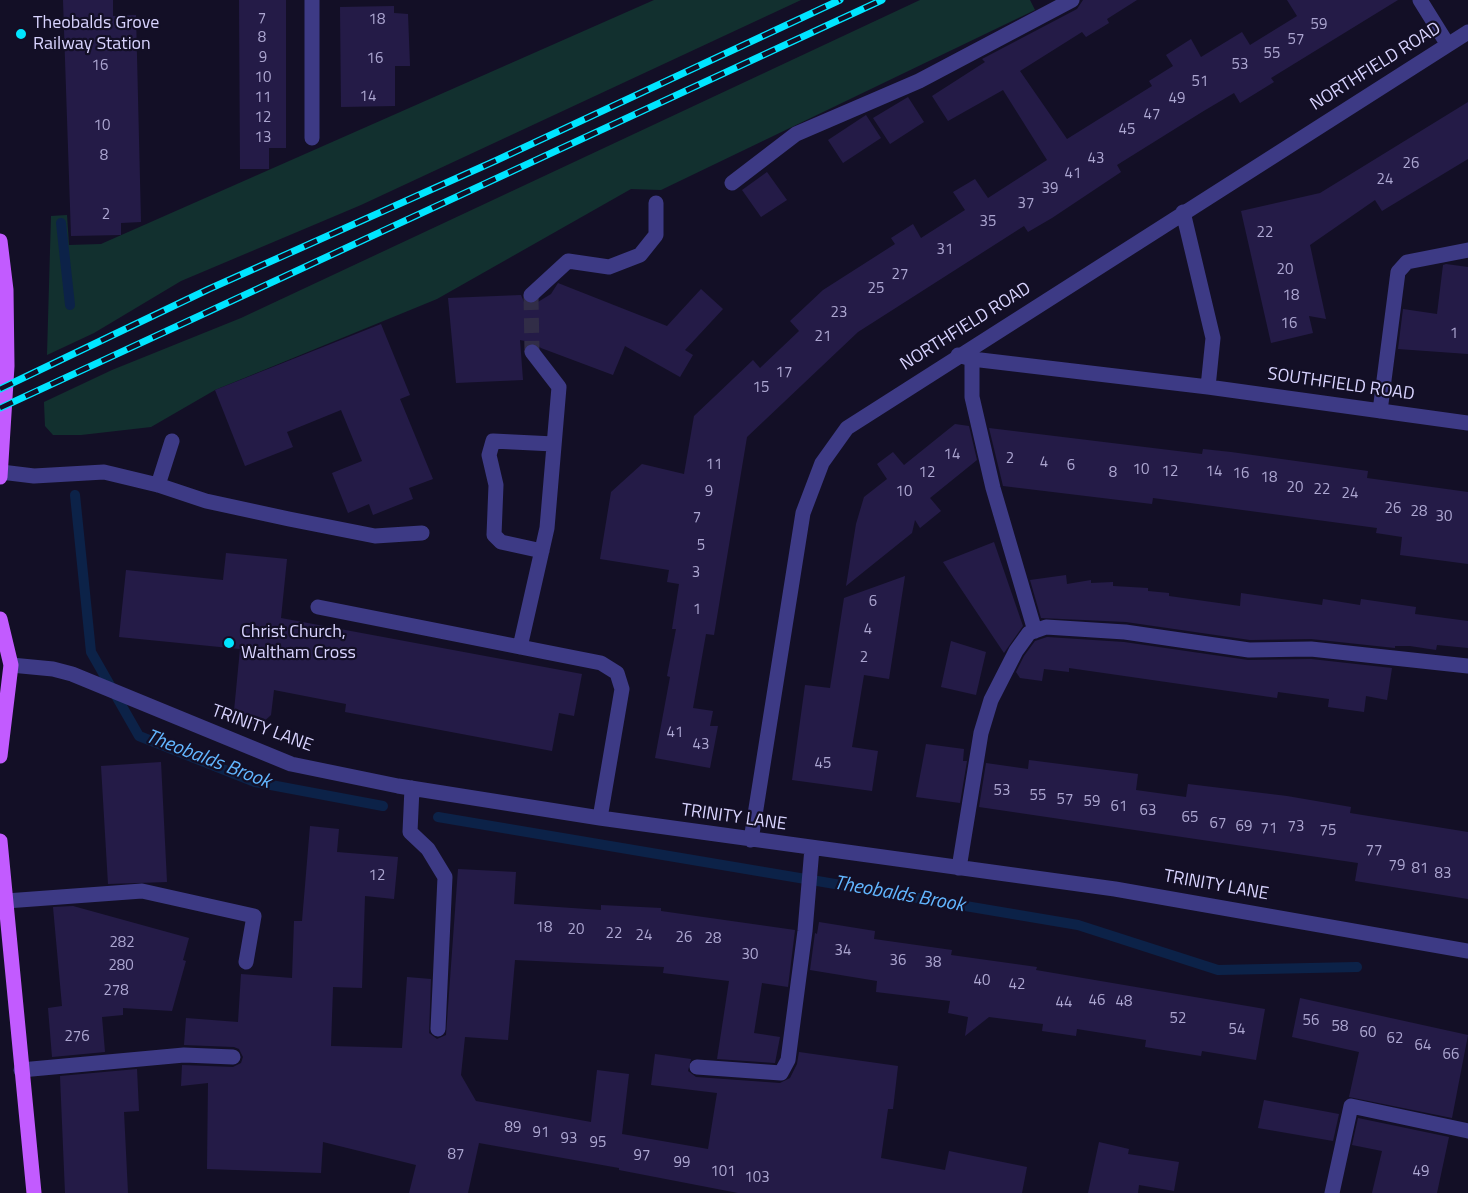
<!DOCTYPE html>
<html>
<head>
<meta charset="utf-8">
<style>
  body { margin:0 }
  canvas { display:block; background:#130f26 }
</style>
</head>
<body>
<canvas width="1468" height="1193"></canvas>
<script>
const g = document.querySelector('canvas').getContext('2d');
g.lineJoin = 'round';
function fillPath(path, color) {
  g.fillStyle = color;
  g.fill(path, 'evenodd');
}
function shape(rows) {
  const path = new Path2D();
  for (const r of rows) {
    path.moveTo(r[0], r[1]);
    for (let i = 2; i < r.length; i += 2) path.lineTo(r[i], r[i + 1]);
  }
  return path;
}
function strokePath(path, color, width, dash) {
  g.strokeStyle = color;
  g.lineWidth = width;
  g.lineCap = dash ? 'butt' : 'round';
  g.setLineDash(dash || []);
  g.stroke(path);
}
function label(font, color, halo, rows, align = 'center') {
  g.font = font + ' "Titillium Web",sans-serif';
  g.lineWidth = 4.5;
  g.setLineDash([]);
  g.textBaseline = 'middle';
  g.strokeStyle = halo;
  g.fillStyle = color;
  for (const [text, x, y, turn = 0] of rows) {
    g.save();
    g.translate(x, y);
    g.rotate((+turn || 0) * Math.PI / 180);
    g.textAlign = isNaN(turn) ? turn : align;
    if (halo) g.strokeText(text, 0, 0);
    g.fillText(text, 0, 0);
    g.restore();
  }
}
fillPath(shape([
  [654,0,801,0,361,205,181,281,94,333,47,355,51,216,67,215,69,245,101,244],
  [920,0,1030,0,1035,10,661,190,631,189,437,299,215,390,151,427,81,435,53,435,45,426,44,402,112,370,241,318]
]), '#12302f');
strokePath(shape([
  [61,223,70,305],
  [75,495,91,652,139,736,255,782,383,806],
  [438,817,1078,925,1218,970,1357,967]
]), '#0c2248', 10);
fillPath(shape([
  [63,0,113,0,113,16,136,15,141,222,121,223,121,235,71,236],
  [239,0,286,0,286,148,269,148,269,169,240,169],
  [1083,0,1137,0,1107,19,1109,23,1086,37,1082,32,1020,71,1067,139,1152,86,1149,81,1173,66,1166,55,1191,39,1201,57,1242,32,1250,45,1297,16,1287,0,1398,0,1271,78,1274,82,1240,103,1234,93,1202,112,1117,165,1121,172,1052,218,1028,232,1024,226,858,332,747,437,714,635,706,634,693,708,713,711,710,726,718,726,710,768,655,758,670,677,667,676,676,629,672,629,679,584,667,582,669,570,600,559,611,492,642,464,684,474,694,416,753,360,760,368,799,331,790,321,823,290,895,244,891,238,913,224,921,238,965,210,953,192,975,179,988,198,1047,160,1003,90,948,121,932,96,985,62,982,59,1077,9],
  [394,6,394,13,408,14,410,66,395,66,395,106,341,107,340,7],
  [908,97,924,122,890,144,873,118],
  [1468,102,1468,159,1382,211,1375,200,1310,245,1326,319,1309,316,1313,333,1271,343,1241,211,1320,193],
  [866,115,881,138,843,163,828,140],
  [767,172,787,200,761,217,742,190],
  [1446,264,1468,267,1468,354,1398,349,1403,309,1437,314,1443,265],
  [558,283,667,326,701,289,723,309,685,350,693,355,680,377,625,346,613,375,541,348,535,343,520,340,523,380,456,383,448,298,521,295,524,302,533,305,551,294],
  [381,324,410,395,400,399,433,479,409,488,413,499,373,515,369,504,348,513,332,473,362,461,341,410,287,432,293,447,245,466,215,390],
  [955,424,969,426,977,460,930,498,941,511,920,528,915,520,912,533,846,586,856,524,864,497,887,479,877,464,893,452,904,465],
  [989,428,1202,454,1203,449,1231,452,1368,471,1367,478,1468,492,1468,564,1400,555,1402,537,1376,533,1377,528,1153,498,1152,504,1003,486],
  [994,542,1023,626,1004,653,943,562],
  [226,553,287,559,281,618,582,674,574,716,559,713,552,751,345,712,346,704,274,690,271,715,260,725,243,723,234,711,240,649,119,637,126,570,223,580],
  [1066,575,1067,584,1091,580,1091,583,1113,582,1113,586,1148,588,1148,591,1169,593,1169,596,1240,606,1241,593,1322,605,1323,599,1360,605,1361,599,1416,607,1415,614,1468,621,1468,648,1437,645,1436,650,1410,646,1395,646,1395,648,1311,639,1250,640,1126,622,1041,618,1030,580],
  [905,576,889,679,864,675,852,747,878,751,872,791,792,780,805,685,830,688,844,598],
  [1047,637,1124,642,1248,660,1311,659,1392,668,1387,700,1366,696,1364,712,1328,707,1329,699,1278,692,1277,698,1069,668,1069,672,1044,669,1042,681,1020,678,1016,672,1024,656,1035,641],
  [951,641,986,652,976,695,941,687],
  [926,744,964,749,963,761,967,761,960,803,916,797],
  [1029,760,1138,774,1136,790,1186,797,1188,784,1287,796,1351,807,1350,813,1468,832,1468,899,1355,881,1358,863,979,807,986,763,1028,769],
  [161,762,167,882,108,884,101,766],
  [310,826,339,829,337,852,398,857,394,899,365,896,362,988,333,987,331,1046,402,1048,407,977,431,979,429,1033,437,1039,446,1035,458,869,516,872,514,904,601,910,601,905,661,908,661,911,795,930,788,987,762,983,754,1033,780,1037,775,1063,717,1059,729,981,663,973,664,967,515,960,508,1040,465,1037,461,1075,476,1101,591,1122,597,1070,629,1074,622,1134,708,1149,717,1093,651,1085,655,1054,691,1059,688,1071,696,1077,780,1083,790,1078,797,1064,799,1052,898,1066,893,1109,888,1109,881,1158,945,1170,949,1151,1027,1167,1022,1193,738,1193,619,1170,619,1168,479,1143,468,1193,409,1193,416,1165,323,1142,321,1173,207,1169,208,1083,181,1086,182,1065,233,1067,241,1063,243,1057,239,1049,234,1047,184,1045,186,1018,238,1022,241,974,292,978,294,921,302,921],
  [73,906,189,938,183,960,186,961,172,1011,123,1008,123,1015,102,1017,105,1052,52,1057,48,1008,62,1006,53,907],
  [819,922,875,931,874,939,952,950,951,955,1037,967,1036,970,1265,1009,1256,1060,1202,1051,1201,1056,1145,1047,1146,1040,1077,1029,1076,1036,1042,1031,1043,1024,989,1017,965,1036,968,1017,948,1013,950,1001,876,992,877,981,810,970,815,933,817,934],
  [1300,998,1468,1035,1452,1118,1349,1097,1359,1052,1292,1037],
  [137,1069,139,1111,124,1112,128,1193,65,1193,60,1076],
  [1264,1100,1339,1114,1333,1141,1258,1128],
  [1358,1118,1449,1137,1437,1193,1372,1193,1382,1151,1352,1145],
  [1099,1142,1129,1149,1128,1154,1179,1162,1174,1191,1139,1185,1138,1193,1088,1193]
]), '#241b47');
strokePath(shape([
  [531,295,532,352]
]), '#312d47', 15, [15, 8]);
strokePath(shape([
  [312,0,312,138],
  [1420,0,1448,45],
  [732,183,796,134,919,81,1072,0],
  [1183,212,1213,338,1208,387],
  [531,295,568,261,609,267,640,255,656,235,656,203],
  [958,355,972,359,1208,387,1468,423],
  [972,359,972,397,993,488,1035,631],
  [1380,411,1398,272,1407,262,1468,250],
  [1,472,34,476,104,472,158,485,206,501,289,519,375,536,422,533],
  [158,485,172,441],
  [542,551,501,542,494,535,496,485,489,455,493,441,554,444],
  [318,607,601,663,617,673,622,689,600,818],
  [520,647,547,528,559,387,532,352],
  [11,665,53,669,72,674,291,764,398,786,600,818,1115,889,1468,951],
  [412,788,410,832,428,849,445,877,438,1029],
  [751,840,803,513,822,463,847,428,1468,32],
  [959,868,981,733,991,700,1016,651,1029,633,1046,627,1125,632,1249,650,1311,649,1468,666],
  [6,901,142,891,254,916,246,962],
  [697,1067,781,1073,788,1060,805,931,812,848],
  [21,1070,184,1055,233,1057],
  [1332,1193,1351,1106,1468,1131]
]), '#3d3a85', 15);
strokePath(shape([
  [0,241,6,290,7,366,0,477],
  [0,619,11,665,0,756],
  [0,841,34,1193]
]), '#c25bff', 15);
const rail = shape([
  [0,389,209,289,495,161,840,0],
  [0,408,882,0]
]);
strokePath(rail, '#00e5ff', 7);
strokePath(rail, '#130f26', 4.5, [14]);
for (const [x, y, r, color] of [
  [21,34,6,"#00e5ff"],
  [229,643,6,"#00e5ff"]
]) {
  const dot = new Path2D();
  dot.arc(x, y, r, 0, 2 * Math.PI);
  g.fillStyle = color;
  g.fill(dot);
  strokePath(dot, '#130f26', 2);
}
label('15px', '#aca6d1', null, [
  ["7",262,19],
  ["18",377,20],
  ["59",1319,25],
  ["8",262,38],
  ["57",1296,40],
  ["55",1272,54],
  ["9",263,58],
  ["16",375,59],
  ["53",1240,65],
  ["16",100,66],
  ["10",263,78],
  ["51",1200,82],
  ["14",368,97],
  ["11",263,98],
  ["49",1177,99],
  ["47",1152,115],
  ["12",263,118],
  ["10",102,126],
  ["45",1127,130],
  ["13",263,138],
  ["8",104,156],
  ["43",1096,159],
  ["26",1411,164],
  ["41",1073,174],
  ["24",1385,180],
  ["39",1050,189],
  ["37",1026,204],
  ["2",106,215],
  ["35",988,222],
  ["22",1265,233],
  ["31",945,250],
  ["20",1285,270],
  ["27",900,275],
  ["25",876,289],
  ["18",1291,296],
  ["23",839,313],
  ["16",1289,324],
  ["1",1454,334],
  ["21",823,337],
  ["17",784,373],
  ["15",761,388],
  ["14",952,455],
  ["2",1010,459],
  ["4",1044,463],
  ["11",714,465],
  ["6",1071,466],
  ["10",1141,470],
  ["12",1170,472],
  ["14",1214,472],
  ["12",927,473],
  ["8",1113,473],
  ["16",1241,474],
  ["18",1269,478],
  ["20",1295,488],
  ["22",1322,490],
  ["9",709,492],
  ["10",904,492],
  ["24",1350,494],
  ["26",1393,509],
  ["28",1419,512],
  ["30",1444,517],
  ["7",697,518],
  ["5",701,546],
  ["3",696,573],
  ["6",873,602],
  ["1",697,610],
  ["4",868,630],
  ["2",864,658],
  ["41",675,733],
  ["43",701,745],
  ["45",823,764],
  ["53",1002,791],
  ["55",1038,796],
  ["57",1065,800],
  ["59",1092,802],
  ["61",1119,807],
  ["63",1148,811],
  ["65",1190,818],
  ["67",1218,824],
  ["69",1244,827],
  ["73",1296,827],
  ["71",1269,829],
  ["75",1328,831],
  ["77",1374,851],
  ["79",1397,866],
  ["81",1420,869],
  ["83",1443,874],
  ["12",377,876],
  ["18",544,928],
  ["20",576,930],
  ["22",614,934],
  ["24",644,936],
  ["26",684,938],
  ["28",713,939],
  ["282",122,943],
  ["34",843,951],
  ["30",750,955],
  ["36",898,961],
  ["38",933,963],
  ["280",121,966],
  ["40",982,981],
  ["42",1017,985],
  ["278",116,991],
  ["46",1097,1001],
  ["48",1124,1002],
  ["44",1064,1003],
  ["52",1178,1019],
  ["56",1311,1021],
  ["58",1340,1027],
  ["54",1237,1030],
  ["60",1368,1033],
  ["276",77,1037],
  ["62",1395,1039],
  ["64",1423,1046],
  ["66",1451,1055],
  ["89",513,1128],
  ["91",541,1133],
  ["93",569,1139],
  ["95",598,1143],
  ["87",456,1155],
  ["97",642,1156],
  ["99",682,1163],
  ["101",723,1172],
  ["49",1421,1172],
  ["103",757,1178]
]);
label('18px', '#d9d4ff', '#130f26', [
  ["Theobalds Grove",33,24],
  ["Railway Station",33,45],
  ["Christ Church,",241,633],
  ["Waltham Cross",241,654]
], 'left');
label('18px', '#d9d4ff', '#130f26', [
  ["NORTHFIELD ROAD",1376,67,-32],
  ["NORTHFIELD ROAD",966,327,-32],
  ["SOUTHFIELD ROAD",1341,385,8],
  ["TRINITY LANE",262,729,20],
  ["TRINITY LANE",734,818,8],
  ["TRINITY LANE",1216,886,10]
]);
label('italic 20px', '#62b6ff', '#130f26', [
  ["Theobalds Brook",208,760,21],
  ["Theobalds Brook",899,895,10]
]);
</script>
</body>
</html>
